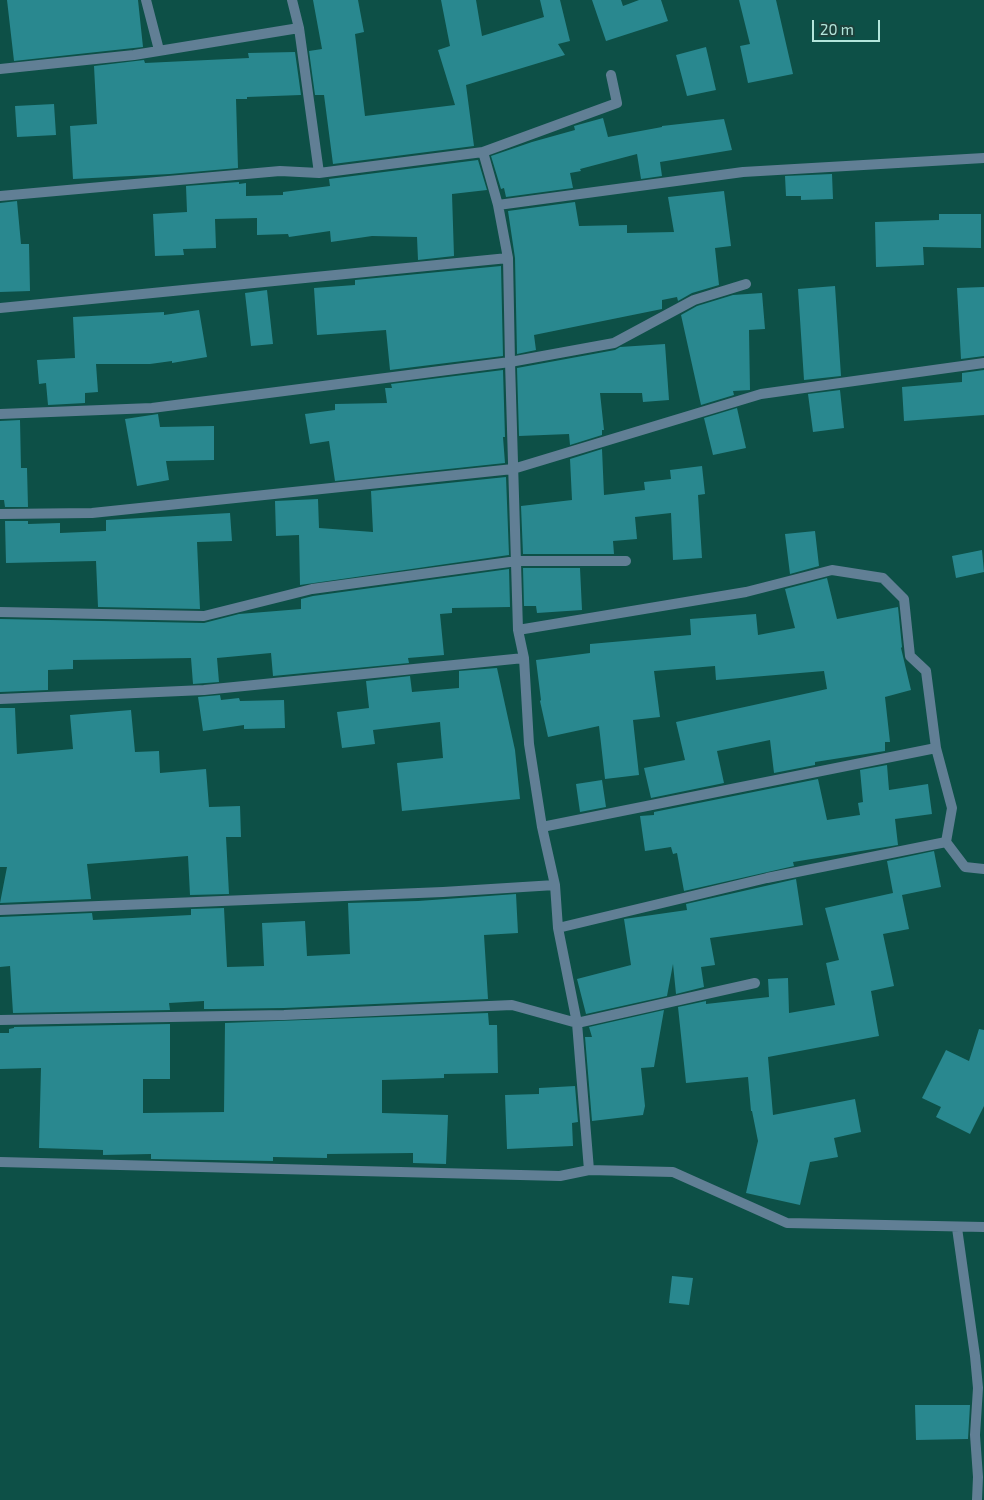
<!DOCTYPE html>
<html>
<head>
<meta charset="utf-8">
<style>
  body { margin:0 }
  #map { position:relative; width:984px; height:1500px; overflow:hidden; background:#0d5047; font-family:"Exo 2",sans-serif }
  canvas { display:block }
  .scale { position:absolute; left:812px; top:20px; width:68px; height:22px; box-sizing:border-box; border:2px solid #b3e5db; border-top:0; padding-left:6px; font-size:15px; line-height:18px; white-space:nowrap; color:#b3e5db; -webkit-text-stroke:4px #1d413b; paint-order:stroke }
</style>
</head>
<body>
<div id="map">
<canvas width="984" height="1500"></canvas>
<div class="scale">20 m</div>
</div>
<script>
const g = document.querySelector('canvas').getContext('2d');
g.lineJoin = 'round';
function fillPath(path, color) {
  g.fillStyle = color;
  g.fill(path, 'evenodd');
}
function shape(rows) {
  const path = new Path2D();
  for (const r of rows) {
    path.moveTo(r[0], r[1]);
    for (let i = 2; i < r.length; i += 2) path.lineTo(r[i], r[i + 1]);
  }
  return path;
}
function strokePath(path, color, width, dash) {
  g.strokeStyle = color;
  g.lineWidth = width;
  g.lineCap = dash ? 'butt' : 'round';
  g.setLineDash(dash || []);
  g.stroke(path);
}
fillPath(shape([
  [7,0,138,0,143,47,14,61],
  [313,0,358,0,364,32,355,34,365,116,455,105,438,50,450,46,441,0,476,0,482,36,544,17,540,0,560,0,570,41,558,44,565,55,466,85,474,146,333,164,324,95,315,95,309,51,322,49],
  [592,0,621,0,623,6,639,0,661,0,668,21,606,41],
  [739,0,776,0,793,74,748,83,740,46,750,44],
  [706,47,716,90,687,96,676,55],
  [295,52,301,95,247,97,247,99,236,99,238,168,170,174,73,179,70,126,97,124,94,66,144,60,145,63,249,58,248,53],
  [54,104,56,135,17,137,15,106],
  [603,118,608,137,662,127,662,126,724,119,732,150,660,162,662,176,641,179,637,154,580,169,581,171,570,173,573,188,506,197,504,188,501,189,491,156,532,142,575,130,574,126],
  [478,160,487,190,452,194,454,256,418,260,417,237,372,236,331,242,330,231,289,237,288,234,257,235,257,218,215,219,216,248,183,249,184,255,155,256,153,214,187,212,186,186,239,182,239,184,246,183,246,196,283,195,283,192,330,186,329,179],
  [832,174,833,199,801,200,801,196,786,196,785,176],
  [724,191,731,246,715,248,719,285,692,293,678,301,677,297,662,300,662,309,534,335,536,350,517,354,515,258,508,211,575,202,579,226,627,225,627,233,674,232,668,197],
  [17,201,21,244,29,244,30,291,0,292,0,203],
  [939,214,981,214,981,248,923,247,924,265,876,267,875,222,939,220],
  [501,266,503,356,390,370,386,330,317,335,314,288,355,285,355,280],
  [835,286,841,376,804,380,798,289],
  [984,287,984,356,961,359,957,288],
  [267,290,273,344,251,346,245,293],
  [762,293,765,329,749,330,750,390,733,391,734,395,701,405,681,315,697,306,733,295],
  [199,310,207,357,172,363,172,361,150,364,96,364,98,392,85,393,85,403,48,405,46,383,39,384,37,360,75,358,73,317,164,312,164,315],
  [665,344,669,400,643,402,642,393,600,393,604,430,602,430,602,435,570,445,569,434,519,436,517,368,615,350,620,347],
  [503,370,505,437,503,437,505,463,335,481,329,441,310,444,305,414,335,410,335,404,387,403,385,388,392,388,391,384],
  [984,370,984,415,904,421,902,387,962,382,962,373],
  [840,390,844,428,813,432,808,394],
  [737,408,746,448,713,455,704,418],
  [158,414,160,427,214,426,214,460,166,461,169,480,137,486,125,419],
  [20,420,21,468,27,468,28,507,5,507,4,500,0,500,0,421],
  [602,449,604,495,645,490,644,482,671,479,670,470,702,466,705,494,698,495,702,558,673,560,671,513,635,517,637,539,613,541,614,554,523,554,521,506,572,500,570,459],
  [506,477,509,555,300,585,299,535,276,536,275,501,318,499,319,528,373,532,371,491],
  [230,513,232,541,197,542,200,609,98,607,96,561,6,563,5,521,28,521,28,524,60,523,60,533,106,531,106,520],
  [815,531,819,566,790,574,785,534],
  [982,550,984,572,956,578,952,556],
  [523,568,580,568,582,610,537,613,536,606,524,606],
  [509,569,510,607,452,608,452,613,440,614,444,655,408,658,409,663,273,676,271,653,217,658,219,682,193,684,191,658,73,660,73,669,48,670,48,690,0,692,0,619,204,623,239,614,301,609,301,599,313,596],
  [827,578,837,619,898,607,902,647,901,648,911,690,885,697,890,742,885,742,885,751,815,762,815,765,774,773,770,740,717,751,724,783,651,798,644,768,685,760,676,722,827,689,824,671,716,680,715,666,654,671,660,717,633,720,639,775,605,779,599,726,548,737,540,701,541,700,536,660,590,653,590,644,691,635,690,619,756,614,758,635,795,628,785,589],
  [497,668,515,750,520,799,402,811,397,763,443,758,440,722,373,730,375,744,342,748,337,712,369,708,366,681,410,676,412,692,459,688,459,671],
  [220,695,221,700,239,698,240,701,284,700,285,728,244,729,244,725,203,731,198,697],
  [0,708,15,708,17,754,73,749,70,715,131,710,135,752,159,751,160,773,206,769,209,807,240,806,241,837,226,837,229,894,190,895,188,856,87,864,91,899,0,903,7,867,0,867],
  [887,765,889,790,928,784,932,814,895,819,898,845,793,862,794,866,684,891,677,853,673,854,671,847,645,851,640,816,654,815,654,812,818,779,827,820,860,815,858,803,863,802,860,770],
  [602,780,606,807,580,812,576,784],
  [934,851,941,887,902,895,909,929,883,934,894,986,871,991,879,1036,768,1057,773,1115,855,1099,861,1132,834,1138,838,1157,810,1162,800,1205,746,1193,758,1141,752,1111,751,1111,748,1077,686,1083,678,1007,706,1001,706,1004,769,997,768,979,788,978,789,1013,835,1005,826,963,839,960,825,908,893,893,887,861],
  [796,879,803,925,710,938,715,965,701,967,704,987,676,994,673,964,667,996,586,1014,577,979,631,965,624,919,687,910,686,904],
  [516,894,518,933,484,935,488,999,284,1008,213,1009,204,1009,204,1001,169,1003,170,1010,13,1013,10,966,0,967,0,917,92,913,93,920,191,915,191,909,224,908,227,967,264,966,262,923,305,921,307,956,350,954,348,903,418,901],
  [664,1010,654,1067,641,1068,645,1106,643,1115,592,1121,585,1037,592,1037,589,1027],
  [488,1013,489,1025,497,1025,498,1073,444,1074,444,1078,382,1080,382,1113,448,1115,446,1164,413,1163,413,1153,327,1154,327,1158,273,1157,273,1161,151,1159,151,1154,103,1155,103,1150,39,1148,41,1068,0,1069,0,1033,9,1033,9,1029,14,1028,14,1027,170,1024,170,1079,143,1079,143,1113,224,1112,225,1023],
  [979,1029,984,1030,984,1106,970,1134,936,1117,941,1107,922,1098,946,1050,969,1061],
  [575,1086,578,1122,572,1123,573,1146,507,1149,505,1095,539,1094,539,1088],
  [672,1276,693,1278,689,1305,669,1303],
  [915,1405,970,1405,968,1439,916,1440]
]), '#29888f');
strokePath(shape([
  [146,0,159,50],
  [292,0,299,28,319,173],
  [0,69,134,55,299,28],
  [483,152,617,103,611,75],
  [0,196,280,171,319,173,483,152,498,205,508,258,510,362,518,630,524,658,529,744,542,827,555,885,558,928,577,1023,589,1170],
  [498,205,743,172,984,158],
  [0,308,508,258],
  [0,414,152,408,510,362,614,343,694,300,746,284],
  [0,514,92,513,513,469,761,394,984,363],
  [0,612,204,616,312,589,517,561,626,561],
  [518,630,746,592,832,570,883,578,904,599,910,656,926,671,936,748,952,808,946,842,965,867,984,869],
  [0,699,204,690,524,658],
  [542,827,936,748],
  [0,910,443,892,555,885],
  [558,928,767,878,946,842],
  [0,1020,284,1015,512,1005,577,1023,755,983],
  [0,1162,560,1176,589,1170,673,1172,787,1223,984,1227],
  [957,1228,975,1356,978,1388,975,1435,978,1477,977,1500]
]), '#617f95', 10);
</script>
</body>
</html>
